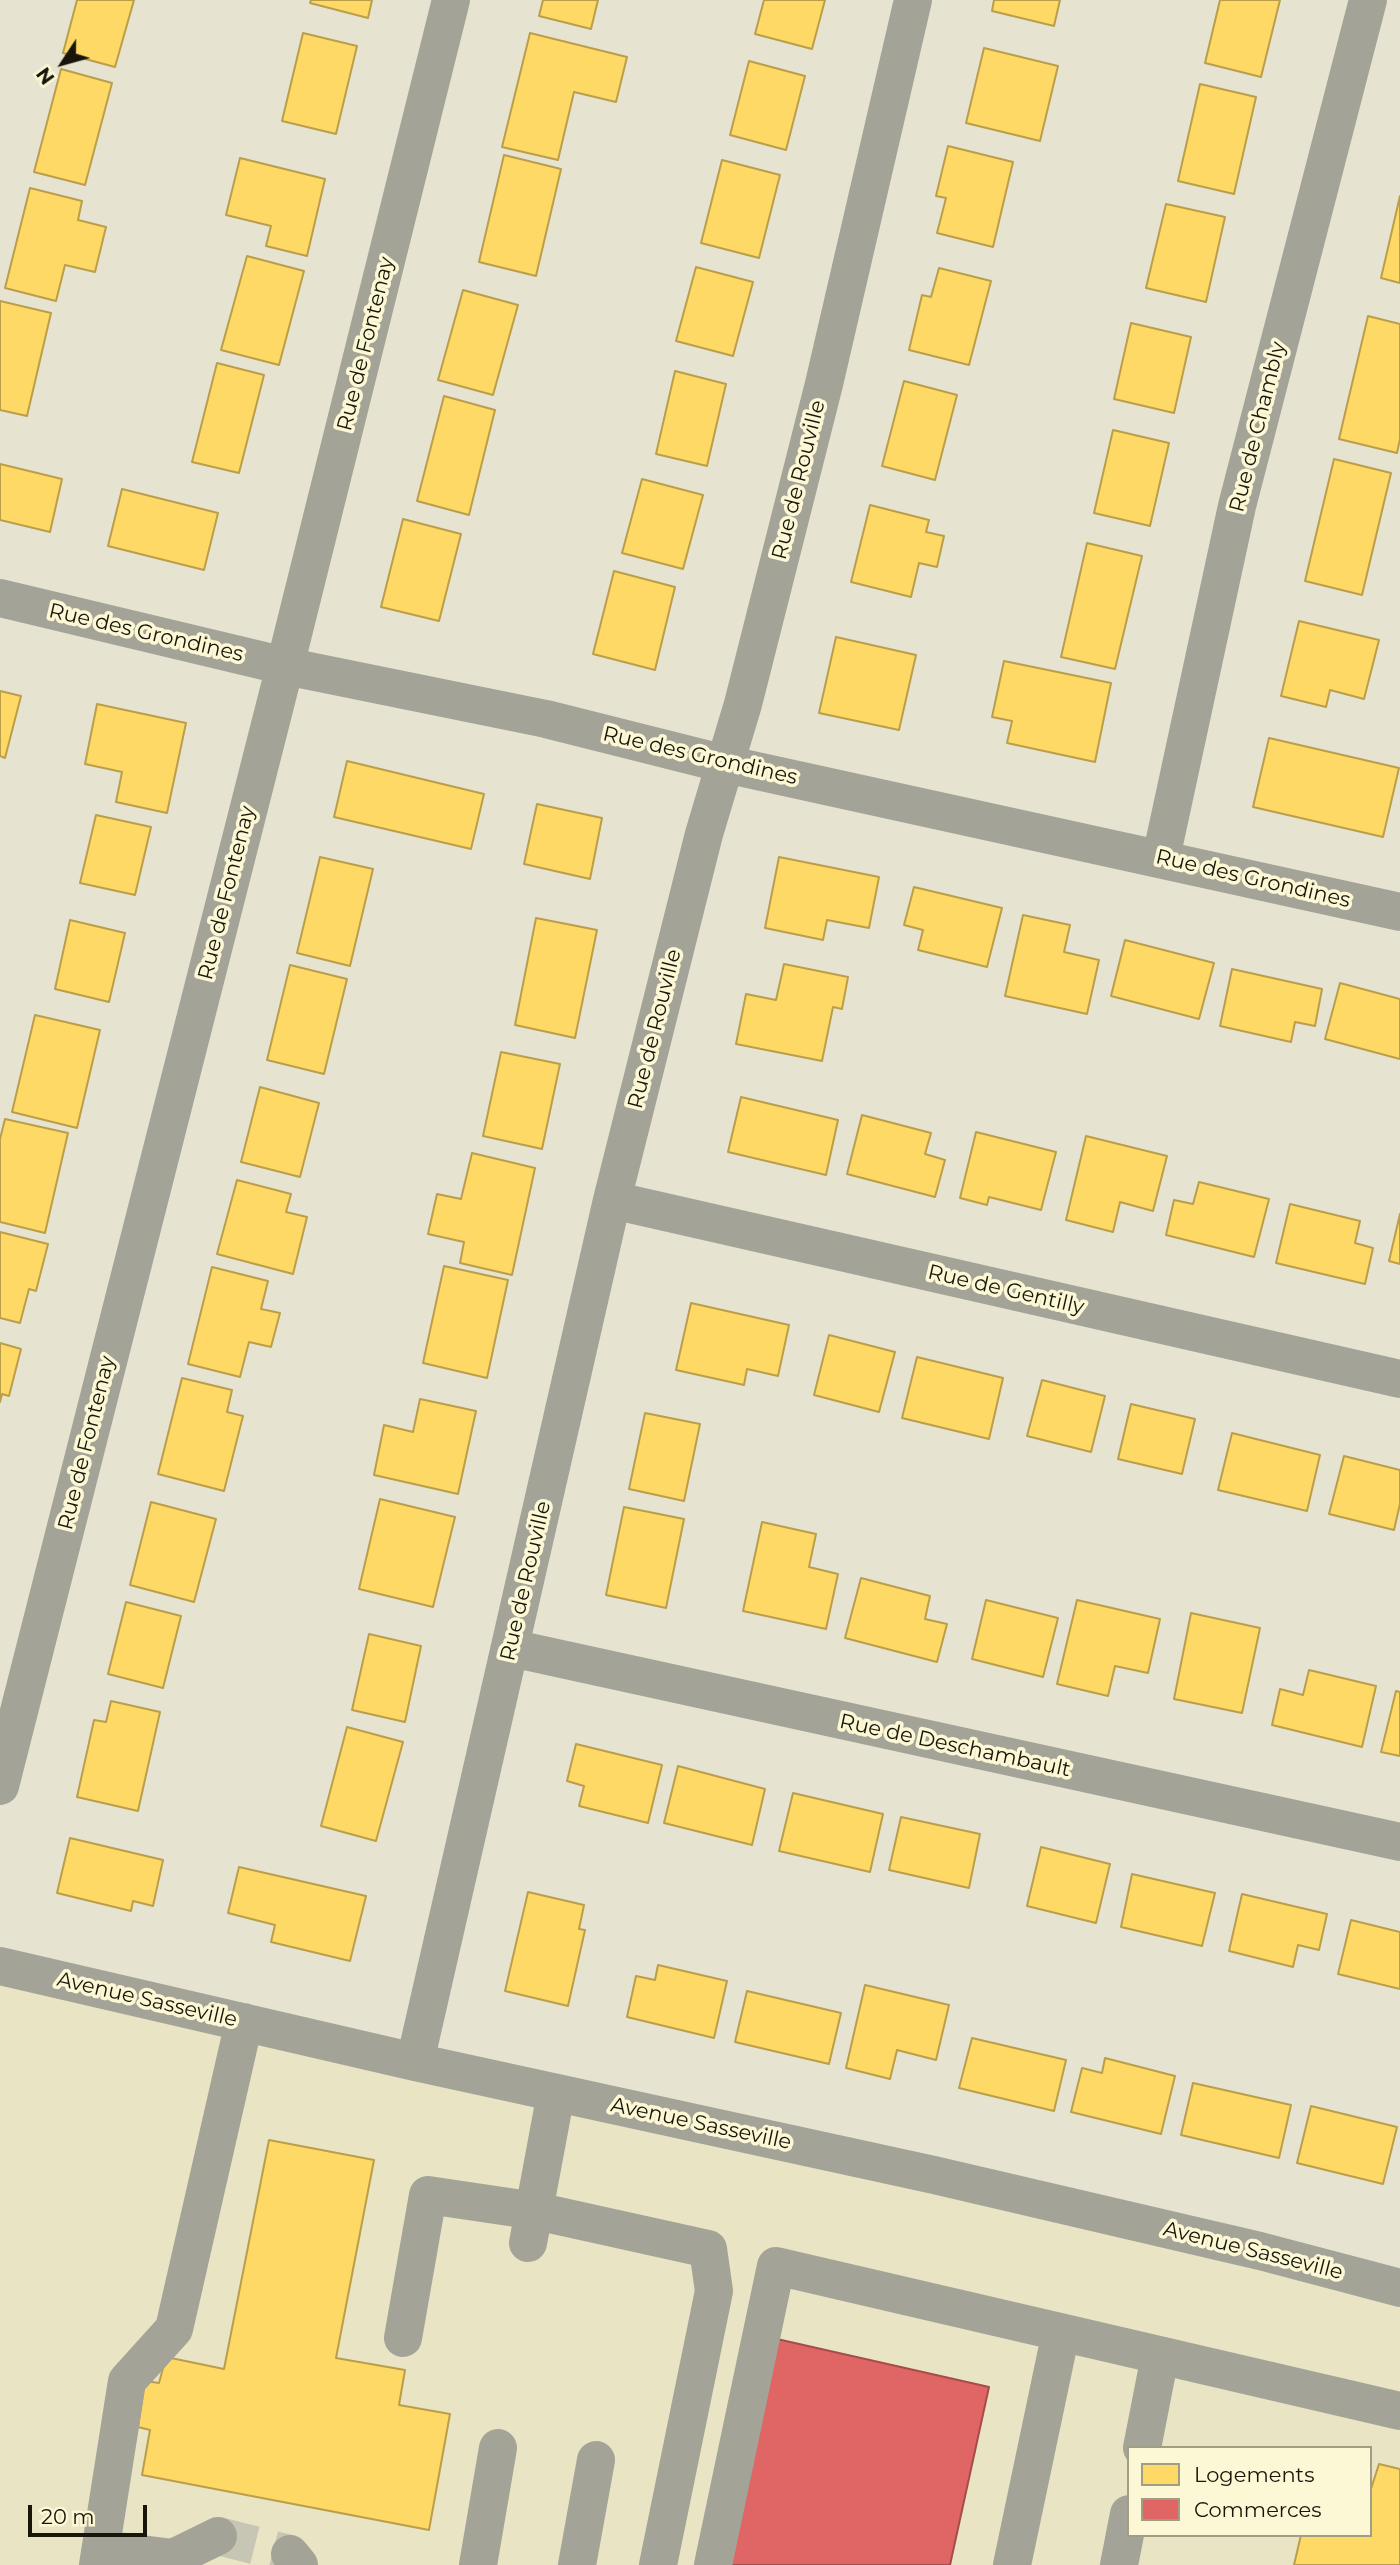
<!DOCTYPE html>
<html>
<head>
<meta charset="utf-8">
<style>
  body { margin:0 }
  #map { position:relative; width:1400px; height:2565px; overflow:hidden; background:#e6e4d1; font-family:Montserrat,sans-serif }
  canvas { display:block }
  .legend { position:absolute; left:1127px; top:2446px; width:245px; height:91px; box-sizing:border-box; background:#fcf8d5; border:2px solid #a19e84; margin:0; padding:9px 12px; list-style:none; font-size:21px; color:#18160a }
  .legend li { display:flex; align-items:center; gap:14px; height:35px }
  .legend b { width:35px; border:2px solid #a19e84 }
  .north { position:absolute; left:28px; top:28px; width:70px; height:70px; -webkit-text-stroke:5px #fcf8d5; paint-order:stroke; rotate:234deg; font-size:19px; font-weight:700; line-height:28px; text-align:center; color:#18160a }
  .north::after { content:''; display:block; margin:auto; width:24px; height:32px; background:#18160a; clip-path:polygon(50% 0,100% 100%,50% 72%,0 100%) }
  .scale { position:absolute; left:28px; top:2505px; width:119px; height:32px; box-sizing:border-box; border:4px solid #18160a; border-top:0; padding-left:9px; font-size:21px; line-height:24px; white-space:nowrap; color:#18160a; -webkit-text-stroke:5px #fcf8d5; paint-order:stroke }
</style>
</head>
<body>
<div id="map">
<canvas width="1400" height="2565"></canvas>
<ul class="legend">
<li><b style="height:19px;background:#ffd966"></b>Logements</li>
<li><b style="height:19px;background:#e06666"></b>Commerces</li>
</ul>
<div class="north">N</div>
<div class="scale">20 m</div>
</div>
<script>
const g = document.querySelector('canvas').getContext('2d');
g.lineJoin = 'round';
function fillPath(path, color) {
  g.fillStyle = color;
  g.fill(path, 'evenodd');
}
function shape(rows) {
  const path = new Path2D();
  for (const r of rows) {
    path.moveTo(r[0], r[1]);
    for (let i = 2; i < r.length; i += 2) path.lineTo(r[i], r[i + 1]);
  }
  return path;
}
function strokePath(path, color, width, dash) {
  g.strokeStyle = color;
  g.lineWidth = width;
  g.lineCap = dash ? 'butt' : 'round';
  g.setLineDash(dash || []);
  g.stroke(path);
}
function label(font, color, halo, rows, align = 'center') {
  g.font = font + ' Montserrat,sans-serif';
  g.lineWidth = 7;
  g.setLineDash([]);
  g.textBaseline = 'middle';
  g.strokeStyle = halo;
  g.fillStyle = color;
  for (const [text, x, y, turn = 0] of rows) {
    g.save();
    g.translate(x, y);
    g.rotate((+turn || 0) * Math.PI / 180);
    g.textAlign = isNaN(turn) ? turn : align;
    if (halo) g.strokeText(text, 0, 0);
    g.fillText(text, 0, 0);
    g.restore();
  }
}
fillPath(shape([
  [0,1966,1400,2288,1400,2565,0,2565],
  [1129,2448,1370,2448,1370,2535,1129,2535]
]), '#e8e4c4');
const homes = shape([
  [77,0,134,0,115,67,63,53,77,0],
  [311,0,372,0,368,18,310,3,311,0],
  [543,0,598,0,591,29,539,16,543,0],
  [764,0,825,0,812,49,755,34,764,0],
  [994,0,1060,0,1054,26,992,11,994,0],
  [1220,0,1280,0,1261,77,1205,63,1220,0],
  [303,33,357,46,336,134,282,121,303,33],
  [530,33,627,57,616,102,574,92,558,160,502,147,530,33],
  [984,48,1058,66,1040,141,966,123,984,48],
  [749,61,805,76,786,150,730,135,749,61],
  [61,69,112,83,85,185,34,172,61,69],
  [1200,84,1256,97,1234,194,1178,181,1200,84],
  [948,146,1013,162,993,247,937,233,946,198,936,196,948,146],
  [504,155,561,169,536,276,479,262,504,155],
  [240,158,325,179,307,256,266,246,271,226,226,215,240,158],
  [722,160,780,175,759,258,701,243,722,160],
  [30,188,82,201,78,220,106,227,95,272,65,265,56,301,5,288,30,188],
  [1400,196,1400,283,1381,278,1400,196],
  [1166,204,1225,217,1206,302,1146,288,1166,204],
  [247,256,304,271,279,365,221,350,247,256],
  [696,267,753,282,733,356,676,341,696,267],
  [939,268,991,281,969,365,909,350,922,295,931,297,939,268],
  [463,290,518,305,493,395,438,380,463,290],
  [0,301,51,313,27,416,0,410,0,301],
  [1368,316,1400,324,1400,439,1397,453,1339,439,1368,316],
  [1131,323,1191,337,1174,413,1114,399,1131,323],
  [217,363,264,375,239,473,192,462,217,363],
  [675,371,726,384,707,466,656,454,675,371],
  [904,381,957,395,935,480,882,466,904,381],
  [444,396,495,410,469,515,417,501,444,396],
  [1113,430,1169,443,1150,526,1094,513,1113,430],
  [1334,459,1391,473,1362,595,1305,581,1334,459],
  [0,464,62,479,50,532,0,520,0,464],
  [642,479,703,495,683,569,622,553,642,479],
  [122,489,218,513,204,570,108,546,122,489],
  [870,505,929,520,926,532,944,536,937,567,919,563,911,597,851,582,870,505],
  [403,519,461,534,439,621,381,607,403,519],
  [1087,543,1142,556,1115,669,1061,657,1087,543],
  [614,571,675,587,655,670,593,654,614,571],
  [1299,621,1379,640,1364,699,1330,690,1326,707,1281,696,1299,621],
  [836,637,916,655,899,730,819,713,836,637],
  [1004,661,1111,683,1095,762,1007,743,1012,721,992,717,1004,661],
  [0,691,21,696,5,758,0,756,0,691],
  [97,704,186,723,167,813,116,802,122,772,85,764,97,704],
  [1269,738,1399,768,1383,837,1253,807,1269,738],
  [347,761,484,794,471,849,334,817,347,761],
  [537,804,602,818,590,879,524,864,537,804],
  [96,815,151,827,135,895,80,883,96,815],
  [320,857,373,869,350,966,297,953,320,857],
  [779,857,879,877,869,928,827,920,823,940,765,928,779,857],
  [914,887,1002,908,987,967,918,950,923,930,904,925,914,887],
  [1023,915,1070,925,1064,952,1099,960,1087,1014,1005,996,1023,915],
  [536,918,597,930,575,1038,515,1025,536,918],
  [70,920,125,933,109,1002,55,989,70,920],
  [1125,940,1214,963,1199,1019,1111,996,1125,940],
  [784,964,848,977,842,1009,833,1007,822,1061,736,1044,746,994,776,1000,784,964],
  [290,965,347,979,324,1074,267,1060,290,965],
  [1232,969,1322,989,1315,1026,1295,1022,1291,1042,1220,1026,1232,969],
  [1340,983,1400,999,1400,1059,1325,1039,1340,983],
  [35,1015,100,1030,77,1128,12,1112,35,1015],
  [501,1052,560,1064,542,1149,483,1136,501,1052],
  [260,1087,319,1103,300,1177,241,1162,260,1087],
  [741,1097,838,1120,826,1175,728,1152,741,1097],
  [862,1115,931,1133,925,1154,945,1160,935,1197,847,1174,862,1115],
  [5,1119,68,1133,45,1233,0,1222,0,1139,5,1119],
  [976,1132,1056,1152,1041,1210,989,1197,987,1205,960,1198,976,1132],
  [1086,1136,1167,1156,1153,1211,1120,1202,1113,1232,1066,1220,1086,1136],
  [472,1153,535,1168,512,1275,460,1263,464,1242,428,1234,437,1194,461,1199,472,1153],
  [237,1180,291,1194,286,1212,307,1217,293,1274,217,1254,237,1180],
  [1199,1182,1269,1199,1254,1257,1166,1235,1174,1200,1193,1204,1199,1182],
  [1290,1204,1360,1221,1355,1243,1373,1248,1365,1284,1276,1263,1290,1204],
  [1400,1214,1400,1264,1389,1261,1400,1214],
  [0,1232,48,1244,36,1291,29,1289,20,1323,0,1318,0,1232],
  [444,1266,508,1280,487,1378,423,1363,444,1266],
  [212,1267,268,1281,261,1309,280,1313,271,1347,249,1342,240,1377,188,1364,212,1267],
  [691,1303,789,1325,778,1376,747,1369,744,1385,676,1370,691,1303],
  [829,1335,895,1352,879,1412,814,1395,829,1335],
  [0,1343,21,1349,9,1396,2,1394,0,1402,0,1343],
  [917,1357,1003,1378,989,1439,902,1418,917,1357],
  [182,1378,232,1390,227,1412,243,1416,224,1491,158,1474,182,1378],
  [1042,1380,1105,1396,1091,1452,1027,1436,1042,1380],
  [420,1399,476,1411,458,1494,374,1475,384,1425,413,1432,420,1399],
  [1131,1404,1195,1419,1182,1474,1118,1459,1131,1404],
  [645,1413,700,1424,684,1501,629,1489,645,1413],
  [1232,1433,1320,1455,1307,1511,1218,1490,1232,1433],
  [1344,1456,1400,1470,1400,1504,1394,1530,1329,1514,1344,1456],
  [380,1499,455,1517,433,1607,359,1589,380,1499],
  [151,1502,216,1519,194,1602,130,1585,151,1502],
  [624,1507,684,1519,666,1608,606,1595,624,1507],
  [762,1522,816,1534,809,1567,838,1574,826,1629,743,1611,762,1522],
  [861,1578,930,1596,925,1619,947,1624,937,1662,845,1638,861,1578],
  [986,1600,1058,1618,1043,1677,972,1659,986,1600],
  [1077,1600,1160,1619,1148,1673,1115,1666,1108,1696,1057,1684,1077,1600],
  [126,1602,181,1616,163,1688,108,1674,126,1602],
  [1191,1613,1260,1628,1242,1713,1174,1699,1191,1613],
  [369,1634,421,1646,405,1722,352,1710,369,1634],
  [1309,1670,1376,1686,1362,1747,1272,1725,1280,1689,1303,1695,1309,1670],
  [1396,1691,1400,1692,1400,1756,1381,1752,1396,1691],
  [111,1701,160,1712,138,1811,77,1797,94,1720,106,1722,111,1701],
  [347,1727,403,1742,376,1841,321,1826,347,1727],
  [576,1744,662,1765,648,1823,579,1806,584,1786,567,1781,576,1744],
  [678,1766,765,1789,752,1845,664,1823,678,1766],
  [793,1793,883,1814,870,1872,779,1851,793,1793],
  [901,1817,980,1834,969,1888,889,1870,901,1817],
  [70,1838,163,1860,153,1906,133,1901,131,1911,57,1893,70,1838],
  [1041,1847,1110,1864,1096,1923,1027,1906,1041,1847],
  [239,1867,366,1896,350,1961,271,1942,275,1925,228,1913,239,1867],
  [1132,1874,1215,1893,1202,1946,1121,1927,1132,1874],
  [528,1892,584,1905,579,1929,585,1930,568,2006,505,1991,528,1892],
  [1242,1894,1327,1914,1319,1950,1298,1945,1293,1967,1229,1951,1242,1894],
  [1351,1920,1400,1932,1400,1989,1338,1974,1351,1920],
  [658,1965,727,1981,714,2038,627,2017,636,1976,655,1980,658,1965],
  [865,1985,949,2005,936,2060,897,2050,890,2079,846,2068,865,1985],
  [747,1991,841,2013,829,2064,735,2042,747,1991],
  [972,2038,1066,2060,1054,2111,959,2088,972,2038],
  [1105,2058,1175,2076,1161,2134,1071,2112,1082,2068,1102,2073,1105,2058],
  [1193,2083,1291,2105,1279,2158,1181,2135,1193,2083],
  [1311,2106,1397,2127,1383,2184,1297,2163,1311,2106],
  [269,2140,374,2160,336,2358,405,2370,399,2405,450,2414,429,2530,142,2475,150,2430,138,2427,145,2381,159,2383,166,2357,224,2369,269,2140],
  [1379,2464,1400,2469,1400,2565,1294,2565,1301,2535,1370,2535,1370,2492,1379,2464]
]);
fillPath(homes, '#ffd966');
strokePath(homes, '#ba9e4a', 2);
const shops = shape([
  [777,2339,989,2387,950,2565,725,2565,777,2339]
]);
fillPath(shops, '#e06666');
strokePath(shops, '#a44e4a', 2);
strokePath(shape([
  [218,2536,290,2554]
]), '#c7c5b3', 38, [38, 19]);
strokePath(shape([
  [0,598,285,666,546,719,725,764,1400,912],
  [1161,858,1237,506,1368,0],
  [612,1200,1400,1379],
  [511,1648,1400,1842],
  [0,1786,285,666,451,0],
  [0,1966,415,2062,934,2175,1260,2251,1400,2288],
  [415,2062,612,1200,704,834,743,704,824,384,913,0],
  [528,2243,556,2093],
  [403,2338,428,2195,536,2211,708,2249,714,2291,658,2565],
  [1142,2448,1160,2356],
  [102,2549,173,2558,181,2565],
  [290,2554,299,2565],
  [173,2558,218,2536],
  [98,2565,127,2381,174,2329,244,2022],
  [478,2565,498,2448],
  [577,2565,596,2460],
  [713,2565,776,2266,1400,2411],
  [1012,2565,1061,2332],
  [1119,2565,1129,2514]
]), '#a4a397', 38);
label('21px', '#18160a', '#fcf8d5', [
  ["Rue de Fontenay",366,344,-76],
  ["Rue de Chambly",1258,427,-76],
  ["Rue de Rouville",799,480,-76],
  ["Rue des Grondines",146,633,13],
  ["Rue des Grondines",700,756,13],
  ["Rue des Grondines",1253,879,13],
  ["Rue de Fontenay",227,893,-76],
  ["Rue de Rouville",655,1029,-76],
  ["Rue de Gentilly",1006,1290,13],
  ["Rue de Fontenay",87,1443,-76],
  ["Rue de Rouville",526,1581,-77],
  ["Rue de Deschambault",955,1746,12],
  ["Avenue Sasseville",147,2000,13],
  ["Avenue Sasseville",701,2124,12],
  ["Avenue Sasseville",1253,2251,14]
]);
</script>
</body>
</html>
